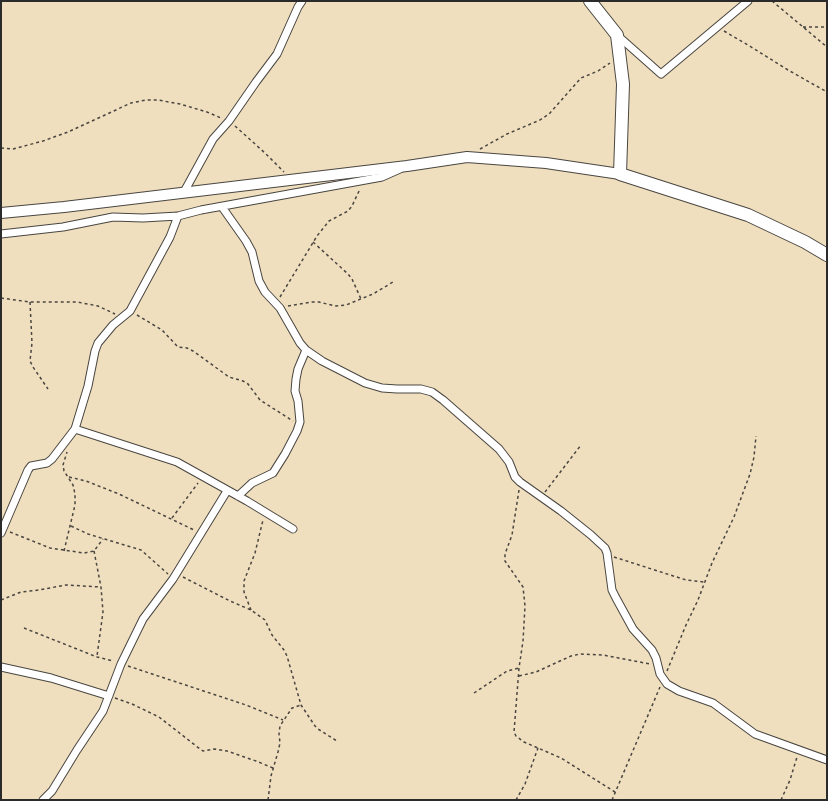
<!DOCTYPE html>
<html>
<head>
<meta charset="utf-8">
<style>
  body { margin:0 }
  #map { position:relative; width:828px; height:801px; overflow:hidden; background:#f0dfbe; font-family:"Patrick Hand",sans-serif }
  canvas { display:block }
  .frame { position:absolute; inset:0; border:2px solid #2b2b2b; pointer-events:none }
</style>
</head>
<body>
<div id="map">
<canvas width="828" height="801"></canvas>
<div class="frame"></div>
</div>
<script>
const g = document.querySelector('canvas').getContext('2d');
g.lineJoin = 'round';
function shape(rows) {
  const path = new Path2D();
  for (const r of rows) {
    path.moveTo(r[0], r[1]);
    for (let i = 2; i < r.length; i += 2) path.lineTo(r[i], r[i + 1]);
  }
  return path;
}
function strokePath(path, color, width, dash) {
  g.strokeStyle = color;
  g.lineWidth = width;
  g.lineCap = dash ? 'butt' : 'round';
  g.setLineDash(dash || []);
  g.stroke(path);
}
const minor = shape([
  [617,35,661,74,748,1],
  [184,192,213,139,229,121,256,82,277,54,298,7,302,1],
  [222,207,246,241,252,252,259,281,265,292,280,308,300,343,306,350,322,361,365,383,382,388,397,389,421,389,432,392,443,400,499,449,509,462,515,477,520,482,561,511,591,535,605,548,607,553,612,590,616,598,633,629,652,650,656,658,660,674,667,684,679,691,713,703,755,734,827,760],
  [1,234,63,227,113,217,143,218,178,216,201,210,382,177,400,169],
  [75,429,177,462,247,501,293,529],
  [238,496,252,483,273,473,285,454,297,431,300,422,298,401,295,391,296,379,298,369,306,350],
  [1,533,28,470,31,466,47,463,52,459,75,429,88,386,95,351,98,343,113,325,130,311,170,237,178,216],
  [1,667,51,678,109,696],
  [43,800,52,791,77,750,103,711,121,664,143,619,173,579,227,491]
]);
const secondary = shape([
  [1,213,64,207,407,166,467,157,546,163,620,174]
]);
const primary = shape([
  [590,1,617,35,623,84,620,174,748,215,805,242,827,255]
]);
strokePath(minor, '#494641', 9);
strokePath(secondary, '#494641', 12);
strokePath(primary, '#494641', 14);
strokePath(shape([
  [772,1,827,47],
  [803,27,827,27],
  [724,31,748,45,788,70,827,92],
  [235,126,265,153,284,172],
  [1,148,13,149,43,141,68,132,131,103,146,100,158,100,180,104,207,112,221,118],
  [480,149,507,134,540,120,549,114,581,78,598,71,610,63],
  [313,242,348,274,352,279,361,299],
  [280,297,317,236,329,221,348,211,352,206,360,189],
  [1,298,30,302,77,302,98,306,115,314],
  [30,302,32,343,30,361,33,367,48,389],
  [288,306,311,302,319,302,335,306,346,305,373,294,393,282],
  [137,315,162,330,178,347,187,348,193,351,229,377,243,381,248,384,260,400,293,421],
  [69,477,86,481,119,494,194,530],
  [519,490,512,535,505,554,505,561,523,587,525,606,523,641,519,668,514,732,516,736,524,742,561,758,615,792],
  [545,492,581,445],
  [172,518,198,483],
  [71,526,88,534,141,550,168,574],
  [10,532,50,548,84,553,94,551,103,539],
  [64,551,75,505,75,494,73,485,64,471,63,465,67,452],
  [94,551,101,587,103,612,97,656],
  [614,557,686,580,704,582],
  [183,577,230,601,251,610,265,620,272,635,284,650,287,656,301,705,315,726,318,729,337,741],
  [1,600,21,592,39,590,66,585,101,587],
  [251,610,244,592,244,581,255,553,263,520],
  [24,628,97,657,113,661],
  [128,666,246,705,283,720],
  [667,671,686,625,698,600,712,563,734,517,750,474,754,457,756,436],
  [519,676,536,672,571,656,580,654,603,655,650,664],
  [474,693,507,671,519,668],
  [115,698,132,704,159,717,200,749,203,751,214,749,227,751,256,761,273,768],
  [268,800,271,776,278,752,280,743,279,734,280,726,292,708,301,705],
  [516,800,525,784,538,748],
  [612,800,660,687],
  [781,800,790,780,797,757]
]), '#494641', 1.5, [3, 3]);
strokePath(minor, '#fff', 7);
strokePath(secondary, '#fff', 10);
strokePath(primary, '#fff', 12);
</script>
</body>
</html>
